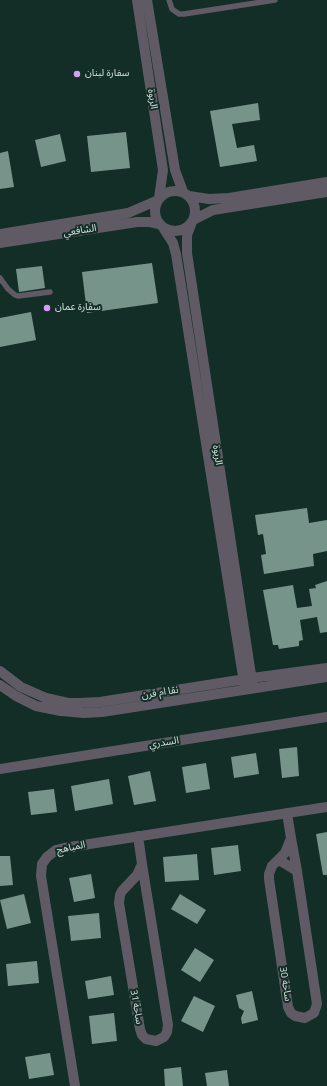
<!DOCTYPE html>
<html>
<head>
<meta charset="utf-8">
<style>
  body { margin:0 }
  canvas { display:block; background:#132e26 }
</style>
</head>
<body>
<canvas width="327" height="1086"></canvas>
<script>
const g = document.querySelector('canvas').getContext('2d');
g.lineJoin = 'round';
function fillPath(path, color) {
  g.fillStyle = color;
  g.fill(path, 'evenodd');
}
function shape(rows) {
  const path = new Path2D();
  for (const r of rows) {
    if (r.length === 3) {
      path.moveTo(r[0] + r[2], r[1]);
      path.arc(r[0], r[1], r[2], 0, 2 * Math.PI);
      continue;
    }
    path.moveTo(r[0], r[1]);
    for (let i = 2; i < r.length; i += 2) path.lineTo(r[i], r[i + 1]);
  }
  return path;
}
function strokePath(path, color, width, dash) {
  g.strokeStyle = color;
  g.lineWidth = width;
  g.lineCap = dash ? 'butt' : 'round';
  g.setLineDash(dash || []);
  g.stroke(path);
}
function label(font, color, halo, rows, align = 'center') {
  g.font = font + ' "Titillium Web","Noto Sans Arabic",sans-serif';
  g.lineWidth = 4;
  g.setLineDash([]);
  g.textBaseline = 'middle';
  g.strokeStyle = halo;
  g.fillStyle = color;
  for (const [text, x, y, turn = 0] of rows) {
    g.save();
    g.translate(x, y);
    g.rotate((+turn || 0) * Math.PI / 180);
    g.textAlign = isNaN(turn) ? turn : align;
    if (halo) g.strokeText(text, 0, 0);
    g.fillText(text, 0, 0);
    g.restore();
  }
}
fillPath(shape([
  [258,103,260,120,232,124,237,148,254,145,257,161,220,167,210,111],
  [126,132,130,168,91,172,87,136],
  [60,134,66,161,41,167,35,140],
  [8,151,14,187,0,189,0,153],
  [152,263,158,303,87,313,82,272],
  [42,266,45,288,19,292,16,269],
  [31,312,36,340,0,347,0,318],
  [307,508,309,523,327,520,327,551,313,554,314,566,264,574,261,555,266,554,263,534,258,535,255,515],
  [327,581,327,632,320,633,317,617,300,620,303,640,299,641,299,646,279,649,278,645,273,645,263,590,293,585,297,608,312,606,309,589,316,588,315,585],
  [297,747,299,776,282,778,279,749],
  [256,753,259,774,234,778,231,757],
  [206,763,210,789,186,793,182,767],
  [150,771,156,801,134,805,128,776],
  [109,779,113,804,75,811,71,786],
  [54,789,57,812,31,815,28,792],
  [327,832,327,875,323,875,316,834],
  [238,845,241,871,214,875,211,848],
  [197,854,199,880,165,882,163,857],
  [0,856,10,856,13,885,0,886],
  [91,874,95,898,74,902,69,878],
  [24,894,31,923,7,929,0,900],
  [180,894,206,910,197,924,171,909],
  [99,913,101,938,71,941,68,916],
  [195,948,214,960,200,982,181,970],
  [37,961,39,983,8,986,6,964],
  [111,976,114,995,88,999,85,981],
  [252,991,258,1020,242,1024,241,1018,244,1011,239,1008,236,995],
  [194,996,215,1006,203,1032,181,1021],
  [114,1013,117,1041,92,1044,89,1016],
  [50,1053,54,1075,29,1079,25,1057],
  [181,1067,183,1086,165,1086,164,1069],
  [227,1070,229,1086,207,1086,205,1073]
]), '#77948a');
strokePath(shape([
  [169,0,172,9,179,14,184,14,275,0],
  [0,278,8,289,15,295,18,296,50,292]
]), '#5f5a63', 5.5);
strokePath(shape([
  [137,0,163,170,159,198],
  [147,0,175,170,183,192],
  [175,211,20],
  [189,196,209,199,229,198,327,182],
  [193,220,213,210,327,192],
  [192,222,187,235,187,253,253,688],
  [164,229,173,243,176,254,245,689],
  [0,234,128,213,156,201],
  [0,243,137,222,150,222,159,224],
  [0,671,21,687,46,698,68,703,80,703,100,702,252,678,327,668],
  [0,685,16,696,36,706,61,711,84,713,102,712,327,677],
  [0,769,327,717],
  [287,813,291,838,297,871,317,1004,314,1013,305,1018,295,1016,291,1013,288,1007,269,879,269,874,272,866,285,853,291,838],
  [138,836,142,864],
  [279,860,297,871],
  [142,864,168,1025,167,1032,164,1037,156,1041,146,1039,142,1035,140,1029,119,903,120,895,122,891,137,875,142,864],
  [75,1086,41,876,42,864,47,857,56,850,64,848,327,807]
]), '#5f5a63', 10);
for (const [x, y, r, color] of [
  [77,74,4,"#d79bf9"],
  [47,308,4,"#d79bf9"]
]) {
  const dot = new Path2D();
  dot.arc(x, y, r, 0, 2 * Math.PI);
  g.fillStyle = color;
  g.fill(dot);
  strokePath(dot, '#132e26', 1.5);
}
label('10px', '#d2e1db', '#132e26', [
  ["سفارة لبنان",85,74],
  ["سفارة عمان",55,308]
], 'left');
label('10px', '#d2e1db', '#132e26', [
  ["الربوة",152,99,81],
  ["الشافعي",80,231,-9],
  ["الربوة",217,455,81],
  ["نقا ام قرن",160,693,-9],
  ["السدري",164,743,-9],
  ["المباهج",71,848,-12],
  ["ساحة 30",285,984,81],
  ["ساحة 31",136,1007,80]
]);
</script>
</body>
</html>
